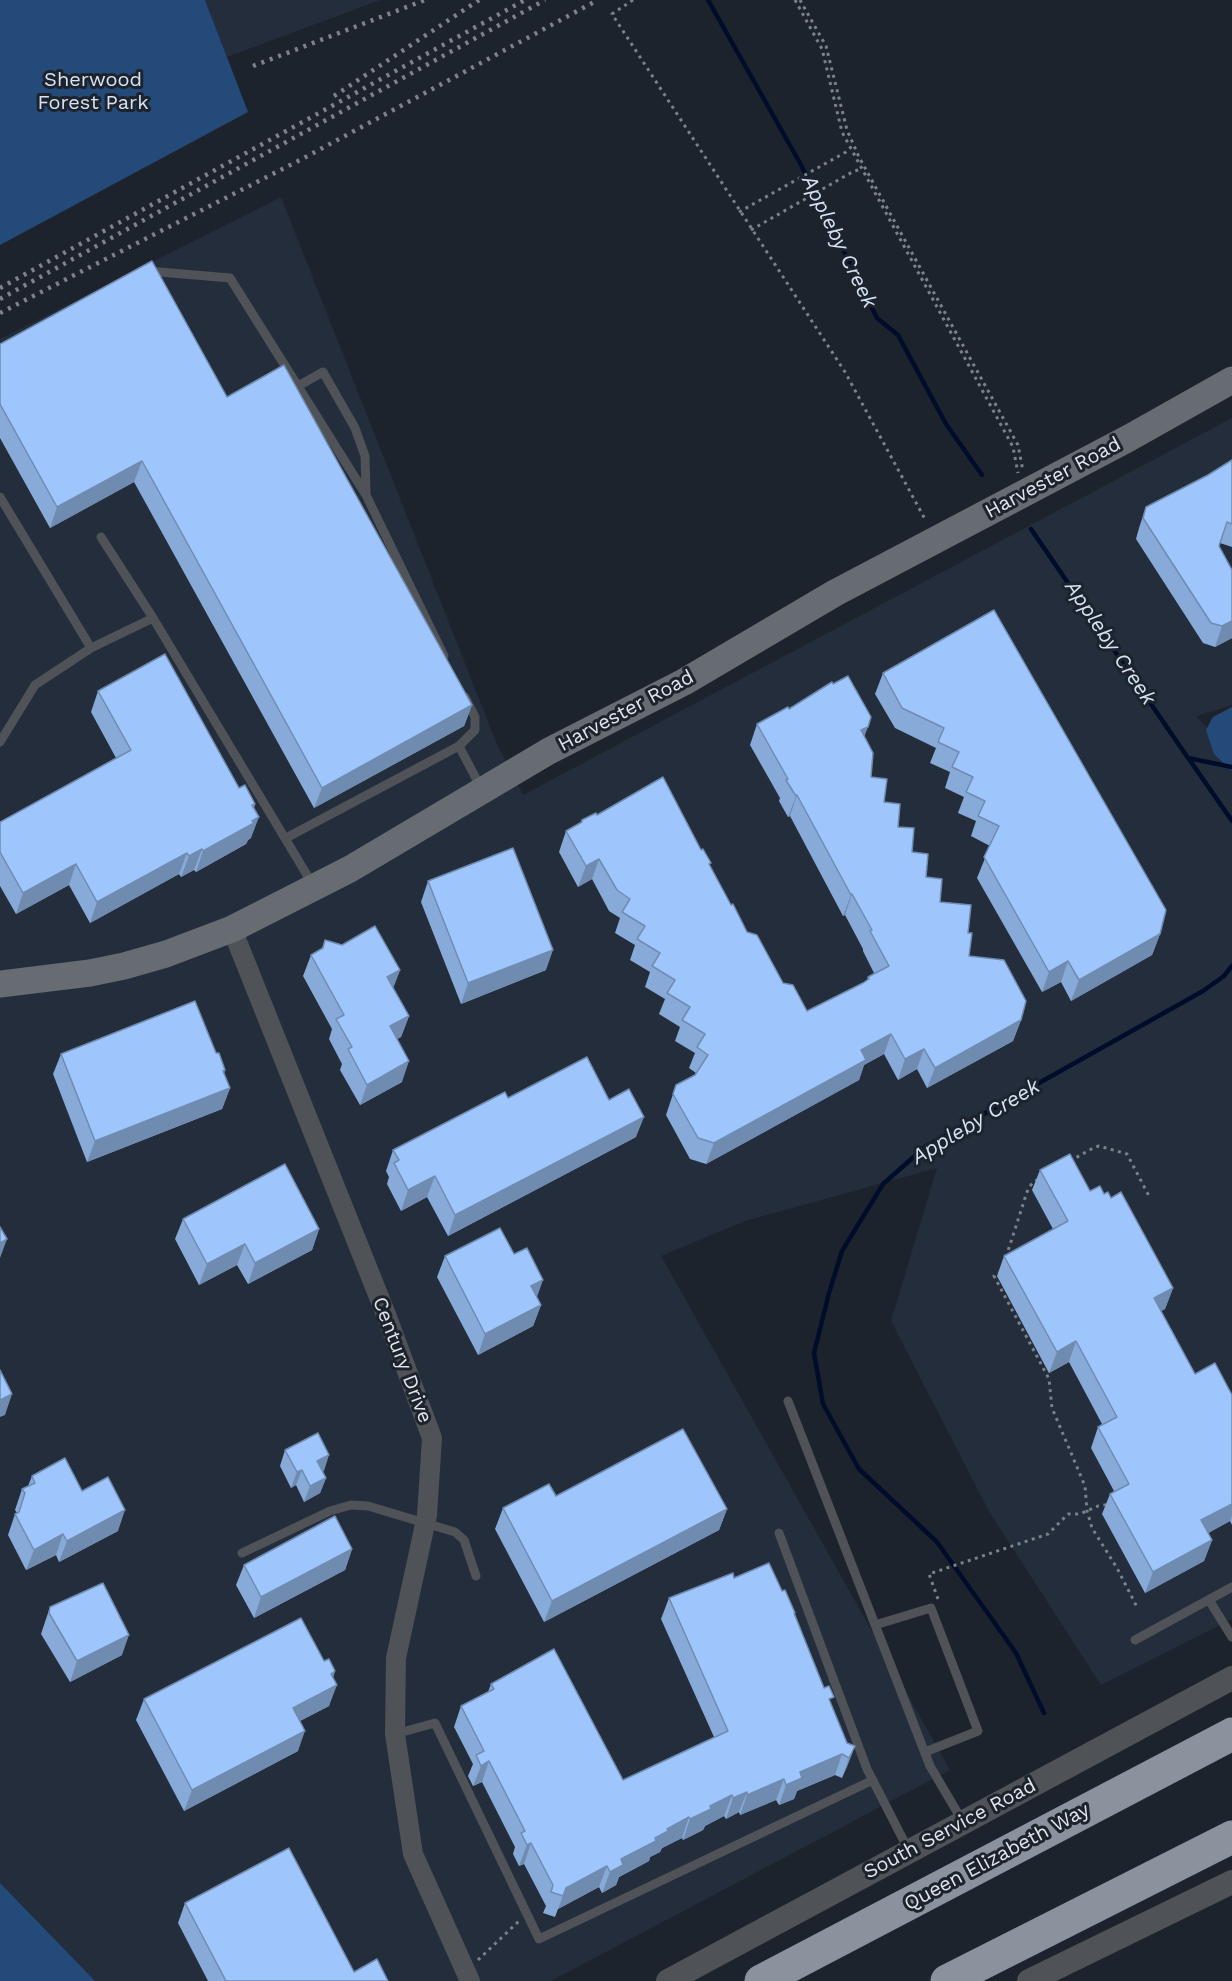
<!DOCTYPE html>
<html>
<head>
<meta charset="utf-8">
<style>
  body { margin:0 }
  canvas { display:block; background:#1d232c }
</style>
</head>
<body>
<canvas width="1232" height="1981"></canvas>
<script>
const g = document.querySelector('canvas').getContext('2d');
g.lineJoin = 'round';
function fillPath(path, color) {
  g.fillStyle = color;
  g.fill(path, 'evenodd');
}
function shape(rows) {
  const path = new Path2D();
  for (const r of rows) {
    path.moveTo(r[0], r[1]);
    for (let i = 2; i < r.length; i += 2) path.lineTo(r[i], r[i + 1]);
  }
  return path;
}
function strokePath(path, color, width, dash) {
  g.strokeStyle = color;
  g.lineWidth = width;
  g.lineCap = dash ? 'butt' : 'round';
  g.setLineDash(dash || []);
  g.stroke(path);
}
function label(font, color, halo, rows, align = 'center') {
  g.font = font + ' "Work Sans",sans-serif';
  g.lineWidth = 6;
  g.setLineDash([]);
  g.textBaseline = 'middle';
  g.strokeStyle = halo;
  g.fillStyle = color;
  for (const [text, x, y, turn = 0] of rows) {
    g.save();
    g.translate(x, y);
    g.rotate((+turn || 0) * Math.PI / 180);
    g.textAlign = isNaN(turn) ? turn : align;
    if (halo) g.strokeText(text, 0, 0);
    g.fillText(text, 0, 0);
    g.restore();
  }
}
fillPath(shape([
  [205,0,380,0,227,57],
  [281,197,496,742,523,795,1232,418,1232,705,1196,716,1232,756,1232,1619,1101,1685,990,1513,891,1321,937,1168,745,1221,661,1256,950,1770,551,1981,0,1981,0,339]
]), '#232d3b');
fillPath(shape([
  [0,0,205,0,248,112,0,245],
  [1232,707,1232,771,1214,754,1206,730,1213,717],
  [0,1883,95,1981,0,1981]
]), '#244a7a');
strokePath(shape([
  [708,0,800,163,877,318,898,335,946,424,982,475],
  [1031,529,1188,758,1232,767],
  [1189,759,1232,821],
  [1044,1713,1016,1653,937,1542,859,1469,823,1404,814,1353,829,1293,842,1251,883,1184,925,1147,1203,991,1224,976,1232,966]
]), '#000d2a', 4.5);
strokePath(shape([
  [633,0,612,14,845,372,926,521],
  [795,0,822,49,842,132,1013,447,1018,473],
  [800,0,826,46,847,130,859,157,1018,445,1023,471],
  [739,212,846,152,851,147],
  [751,230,854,171,862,169],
  [1070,1161,1095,1147,1099,1146,1127,1154,1149,1196],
  [1006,1257,1027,1192,1032,1183,1039,1179],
  [1001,1272,994,1276,1049,1379,1052,1408,1085,1486,1087,1511,1092,1528,1117,1568,1137,1607],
  [938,1599,929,1574,1048,1534,1068,1514,1080,1514,1098,1506,1110,1504],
  [478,1960,519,1921]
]), '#7b8188', 3, [3, 4.5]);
strokePath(shape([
  [148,271,230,278,366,495,444,656],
  [298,386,323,372,355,428,365,456,366,493],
  [0,497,91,648,153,618,313,885],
  [101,537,153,618],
  [465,697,475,717,475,730,459,746,481,788],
  [0,742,35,685,91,648],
  [286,838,459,746],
  [788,1401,930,1766,963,1822],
  [779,1533,867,1769,909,1851],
  [242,1553,330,1511,351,1505,368,1506,455,1532,464,1540,476,1576],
  [1209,1600,1232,1637],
  [875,1625,931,1608,978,1731,925,1752],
  [1135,1640,1232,1587],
  [395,1734,435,1723,539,1939,873,1780]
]), '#4f5256', 9);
strokePath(shape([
  [232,929,385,1312,432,1438,427,1515,396,1658,395,1734,413,1854,470,1981]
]), '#4f5256', 20);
strokePath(shape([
  [668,1981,1232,1678],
  [1029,1981,1232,1882]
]), '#4f5256', 24);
strokePath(shape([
  [0,984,90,973,124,966,166,954,232,929,350,869,549,751,684,682,835,593,1129,438,1232,380]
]), '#676c73', 27);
strokePath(shape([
  [761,1981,1232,1734],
  [947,1981,1232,1837]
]), '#8a929d', 33);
strokePath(shape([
  [253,66,425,0],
  [334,96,479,0],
  [0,288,525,0],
  [0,299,545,0],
  [0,313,302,159,598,0]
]), '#7e838b', 4.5, [3, 6]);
fillPath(shape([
  [0,344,227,397,472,705,464,726,314,808,134,482,50,528,0,438],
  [1232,460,1232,547,1220,543,1219,546,1232,570,1232,638,1215,647,1203,643,1136,539,1139,528,1146,507,1208,475],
  [994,610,1160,934,1152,955,1071,1001,1061,982,1042,992,977,878,990,846,971,836,976,821,958,813,964,797,945,788,950,772,930,763,936,748,895,728,875,694,883,673],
  [98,691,239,788,255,804,254,808,251,838,248,840,246,844,196,872,194,870,181,877,179,874,90,923,69,885,16,914,0,886,0,822,116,758,91,712],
  [789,709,864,737,871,777,940,902,968,933,969,956,1021,1020,1013,1041,927,1088,917,1069,898,1080,884,1054,864,1065,859,1080,706,1164,690,1159,666,1115,676,1085,695,1075,696,1073,689,1068,695,1053,675,1041,680,1027,659,1014,665,999,645,987,650,972,630,960,635,945,615,933,620,918,609,911,592,879,578,887,559,852,566,831,580,823,582,820,597,815,710,866,731,905,747,932,783,983,807,1011,863,983,867,980,868,977,874,973,863,951,863,949,845,915,843,916,790,816,788,817,779,801,780,798,750,745,757,724],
  [428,881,546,970,461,1004,421,902],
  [325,940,400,970,393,988,409,1016,401,1037,397,1039,402,1082,360,1105,340,1070,342,1064,329,1039,332,1029,303,976,311,955,322,948],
  [216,1053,225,1070,224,1074,230,1088,222,1109,87,1162,53,1074,61,1054],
  [508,1098,609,1100,636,1137,448,1236,427,1197,401,1211,387,1184,389,1177,386,1171,393,1150],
  [1040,1170,1090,1191,1104,1194,1111,1198,1173,1288,1165,1309,1161,1311,1195,1374,1232,1395,1232,1525,1230,1521,1208,1533,1212,1540,1204,1561,1145,1593,1102,1514,1110,1494,1114,1491,1091,1448,1098,1427,1102,1424,1069,1362,1049,1373,997,1276,1004,1256,1053,1229,1032,1190],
  [183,1219,319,1229,312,1250,248,1284,237,1265,199,1285,175,1239],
  [445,1256,537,1297,541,1305,533,1326,478,1355,437,1277],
  [285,1450,324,1471,322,1471,326,1478,320,1493,304,1502,296,1485,291,1488,280,1466],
  [32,1476,82,1491,118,1531,59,1562,56,1555,26,1570,8,1535,15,1514,17,1513,15,1510,22,1489,28,1486],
  [556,1496,727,1509,719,1530,544,1622,495,1529,503,1508],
  [352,1549,345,1570,254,1618,236,1585,244,1565],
  [734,1578,782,1591,794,1615,847,1743,855,1746,842,1778,835,1775,797,1791,794,1799,779,1805,776,1800,740,1815,739,1812,726,1819,724,1816,705,1826,703,1830,683,1840,682,1838,662,1848,660,1852,650,1857,649,1861,619,1877,616,1885,602,1893,599,1887,558,1909,555,1917,543,1913,546,1906,524,1864,519,1866,513,1854,515,1847,482,1782,473,1786,468,1776,473,1764,454,1727,461,1706,488,1692,491,1684,623,1780,714,1737,661,1619,669,1598],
  [50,1607,122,1655,70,1682,41,1634],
  [324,1661,335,1671,333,1678,329,1706,300,1721,298,1751,184,1811,136,1720,144,1699],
  [185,1903,354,1972,388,1981,208,1981,178,1923]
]), '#88aad9');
fillPath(shape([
  [142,461,134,482,50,528,57,507],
  [1232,621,1232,638,1215,647,1222,626],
  [472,705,464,726,314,808,322,788],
  [868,727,860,748,861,730],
  [797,795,790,816,788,817,796,796],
  [259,817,251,838,248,840,246,844,196,872,203,851],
  [202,849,194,870,181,877,189,856],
  [187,853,179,874,90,923,97,902],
  [599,859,592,879,578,887,586,866],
  [76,864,69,885,16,914,23,893],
  [852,894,845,915,843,916,851,895],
  [1160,934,1152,955,1071,1001,1079,980],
  [553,950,546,970,461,1004,468,983],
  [1068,961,1061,982,1042,992,1049,972],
  [400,970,392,991,387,977],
  [409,1016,401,1037,382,1047,390,1026],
  [1021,1020,1013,1041,927,1088,935,1068],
  [891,1034,884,1054,864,1065,859,1080,706,1164,714,1143,861,1050],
  [924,1049,917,1069,898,1080,905,1059],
  [409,1061,402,1082,360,1105,367,1085],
  [230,1088,222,1109,87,1162,95,1141],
  [644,1117,636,1137,448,1236,455,1215],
  [435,1176,427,1197,401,1211,408,1190],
  [319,1229,312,1250,248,1284,255,1263],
  [7,1239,0,1258,0,1243],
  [245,1244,237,1265,199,1285,207,1264],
  [543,1280,536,1300,531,1286],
  [1173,1288,1165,1309,1146,1319,1154,1298],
  [541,1305,533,1326,478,1355,485,1334],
  [1076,1341,1069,1362,1049,1373,1057,1352],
  [12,1394,5,1415,0,1417,0,1400],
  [329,1455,324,1471,312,1477,317,1461],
  [302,1470,296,1485,291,1488,297,1472],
  [326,1478,320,1493,304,1502,310,1486],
  [1232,1504,1232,1516,1230,1521,1194,1541,1201,1520],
  [727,1509,719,1530,544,1622,552,1601],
  [125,1510,118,1531,59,1562,67,1541],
  [63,1534,56,1555,26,1570,34,1550],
  [1212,1540,1204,1561,1145,1593,1153,1572],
  [352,1549,345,1570,254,1618,261,1597],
  [129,1635,122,1655,70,1682,77,1661],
  [335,1671,328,1689,337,1685,329,1706,286,1728,293,1708,331,1674],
  [305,1731,298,1751,184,1811,192,1790],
  [855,1746,847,1767,842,1778,849,1758],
  [842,1754,835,1775,797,1791,794,1799,779,1805,786,1785,800,1772],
  [489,1761,482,1782,473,1786,481,1766],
  [784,1779,776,1800,740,1815,747,1795],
  [747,1792,739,1812,726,1819,733,1798],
  [732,1795,724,1816,705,1826,703,1830,683,1840,690,1819,710,1806],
  [689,1817,682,1838,662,1848,660,1852,650,1857,649,1861,619,1877,616,1885,602,1893,610,1872,621,1859,655,1838,667,1829],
  [531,1843,524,1864,519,1866,527,1845],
  [607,1866,599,1887,558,1909,566,1888]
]), '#6f8bb0');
const building = shape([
  [152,261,227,397,284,365,472,705,322,788,142,461,57,507,0,404,0,344,152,261],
  [1232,460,1232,524,1227,522,1219,546,1232,570,1232,621,1222,626,1211,623,1143,518,1146,507,1208,475,1232,460],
  [994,610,1166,910,1160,934,1079,980,1068,961,1049,972,984,857,999,826,978,816,985,801,966,792,973,777,952,767,959,752,938,742,944,728,902,708,883,673,994,610],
  [165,654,239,788,245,785,255,804,252,805,259,817,252,821,254,823,203,851,202,849,189,856,187,853,97,902,76,864,23,893,0,852,0,822,131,750,98,691,165,654],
  [848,676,871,717,868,727,861,730,873,753,871,777,887,779,884,802,900,804,898,827,914,828,912,852,928,854,926,877,942,879,940,902,971,905,968,933,972,933,969,956,1004,960,1026,1001,1021,1020,935,1068,924,1049,905,1059,891,1034,861,1050,866,1060,714,1143,698,1138,673,1094,676,1085,695,1075,708,1055,697,1047,705,1034,682,1020,690,1007,667,993,675,980,652,966,660,953,637,939,645,926,622,912,630,899,617,890,599,859,586,866,566,831,582,822,582,820,596,813,597,815,663,777,701,850,703,849,711,863,709,864,731,905,733,904,747,932,757,935,783,983,793,985,807,1011,863,983,869,979,868,977,889,966,870,931,872,930,852,894,851,895,797,795,796,796,786,780,788,779,757,724,788,707,789,709,832,682,833,684,848,676],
  [513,848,553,950,468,983,428,881,513,848],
  [375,926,400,970,387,977,409,1016,390,1026,409,1061,367,1085,348,1049,352,1047,336,1019,344,1015,311,955,323,948,325,940,342,945,375,926],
  [195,1001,216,1053,219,1053,225,1070,223,1071,230,1088,95,1141,61,1054,195,1001],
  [587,1057,609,1100,629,1089,644,1117,455,1215,435,1176,408,1190,394,1163,399,1160,393,1150,505,1092,508,1098,587,1057],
  [1070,1154,1090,1191,1100,1186,1104,1194,1108,1192,1111,1198,1121,1192,1173,1288,1154,1298,1195,1374,1215,1363,1232,1395,1232,1504,1201,1520,1212,1540,1153,1572,1110,1494,1129,1484,1098,1427,1117,1417,1076,1341,1057,1352,1004,1256,1068,1221,1040,1170,1070,1154],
  [285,1164,319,1229,255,1263,245,1244,207,1264,183,1219,285,1164],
  [0,1227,7,1239,0,1243,0,1227],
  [500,1228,514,1254,527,1248,543,1280,531,1286,541,1305,485,1334,445,1256,500,1228],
  [0,1370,12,1394,0,1400,0,1370],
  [683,1429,727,1509,552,1601,503,1508,549,1484,556,1496,683,1429],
  [318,1433,329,1455,317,1461,326,1478,310,1486,302,1470,297,1472,285,1450,318,1433],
  [65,1458,82,1491,108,1477,125,1510,67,1541,63,1534,34,1550,15,1514,19,1512,25,1493,22,1489,35,1483,32,1476,65,1458],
  [335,1516,352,1549,261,1597,244,1565,335,1516],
  [769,1563,782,1591,785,1590,795,1613,794,1613,824,1688,829,1686,834,1697,829,1699,847,1743,855,1746,849,1758,842,1754,800,1772,802,1778,786,1785,784,1779,747,1795,747,1792,733,1798,732,1795,710,1806,711,1809,690,1819,689,1817,667,1829,668,1831,655,1838,656,1841,621,1859,623,1865,610,1872,607,1866,566,1888,563,1896,551,1892,553,1885,531,1843,527,1845,521,1833,525,1831,489,1761,481,1766,476,1755,484,1751,461,1706,494,1689,491,1684,554,1649,623,1780,728,1731,669,1598,733,1573,734,1578,769,1563],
  [103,1583,129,1635,77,1661,49,1613,50,1607,103,1583],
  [301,1618,324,1661,329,1659,335,1671,331,1674,337,1685,293,1708,305,1731,192,1790,144,1699,301,1618],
  [289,1848,354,1972,377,1959,388,1981,226,1981,185,1903,289,1848]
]);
fillPath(building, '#9ec6fc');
strokePath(building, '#6f8bb0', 1.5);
label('20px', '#d6e3f5', '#1d232c', [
  ["Sherwood",93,80],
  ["Forest Park",93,103]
]);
label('20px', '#e1e6ec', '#1d232c', [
  ["Harvester Road",1053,478,-28],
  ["Harvester Road",626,711,-28],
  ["Century Drive",402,1360,69],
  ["South Service Road",950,1829,-28],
  ["Queen Elizabeth Way",997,1857,-28]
]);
label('italic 21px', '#d5e2f4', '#1d232c', [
  ["Appleby Creek",839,242,64],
  ["Appleby Creek",1110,643,56],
  ["Appleby Creek",976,1122,-31]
]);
</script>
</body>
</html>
